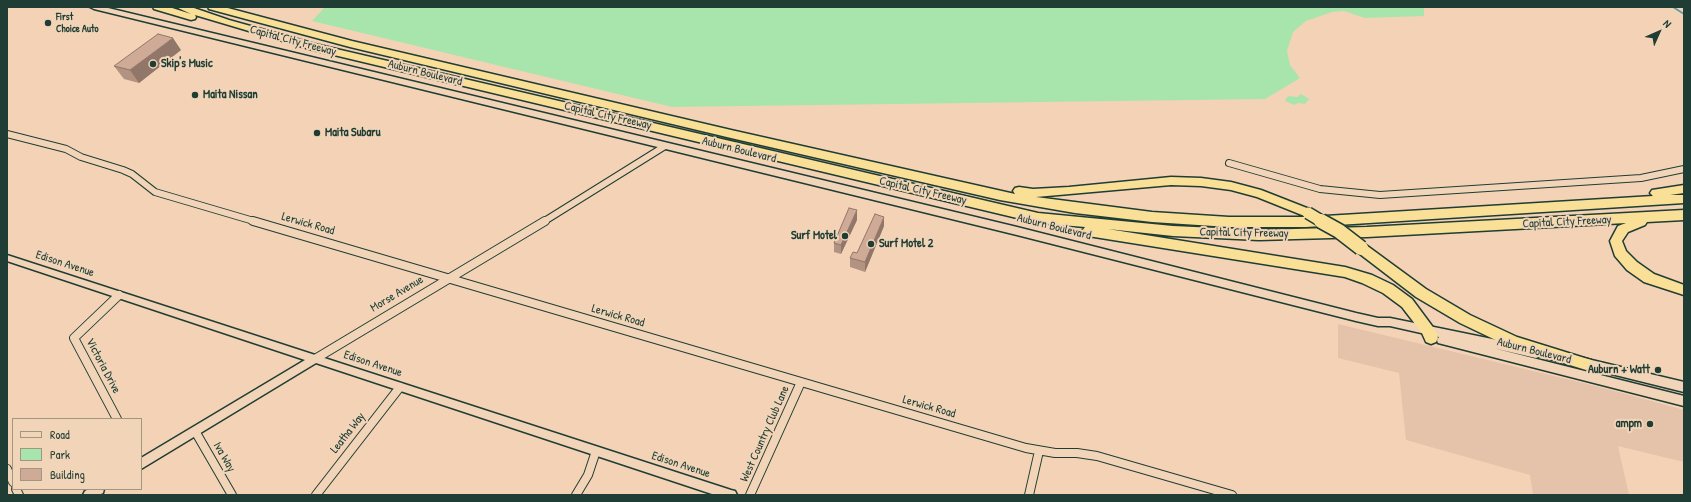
<!DOCTYPE html>
<html>
<head>
<meta charset="utf-8">
<style>
  body { margin:0 }
  #map { position:relative; width:1691px; height:502px; overflow:hidden; background:#f4d2b6; font-family:"Patrick Hand",sans-serif }
  canvas { display:block }
  .frame { position:absolute; inset:0; border:8px solid #1f3d34; pointer-events:none }
  .legend { position:absolute; left:12px; top:418px; width:130px; height:72px; box-sizing:border-box; background:#f2d5b8; border:1px solid #9e9883; margin:0; padding:5px 7px; list-style:none; font-size:12px; color:#1f3d34 }
  .legend li { display:flex; align-items:center; gap:8px; height:20px }
  .legend b { width:20px; border:1px solid #9e9883 }
  .north { position:absolute; left:1639px; top:12px; width:40px; height:40px; -webkit-text-stroke:3px #f2d5b8; paint-order:stroke; rotate:45deg; font-size:11px; font-weight:700; line-height:16px; text-align:center; color:#1f3d34 }
  .north::after { content:''; display:block; margin:auto; width:14px; height:18px; background:#1f3d34; clip-path:polygon(50% 0,100% 100%,50% 72%,0 100%) }
</style>
</head>
<body>
<div id="map">
<canvas width="1691" height="502"></canvas>
<div class="frame"></div>
<ul class="legend">
<li><b style="height:5px;background:#f2d5b8"></b>Road</li>
<li><b style="height:11px;background:#a8e5ac"></b>Park</li>
<li><b style="height:11px;background:#cfaa96"></b>Building</li>
</ul>
<div class="north">N</div>
</div>
<script>
const g = document.querySelector('canvas').getContext('2d');
g.lineJoin = 'round';
function fillPath(path, color) {
  g.fillStyle = color;
  g.fill(path, 'evenodd');
}
function shape(rows) {
  const path = new Path2D();
  for (const r of rows) {
    path.moveTo(r[0], r[1]);
    for (let i = 2; i < r.length; i += 2) path.lineTo(r[i], r[i + 1]);
  }
  return path;
}
function strokePath(path, color, width, dash) {
  g.strokeStyle = color;
  g.lineWidth = width;
  g.lineCap = dash ? 'butt' : 'round';
  g.setLineDash(dash || []);
  g.stroke(path);
}
function label(font, color, halo, rows, align = 'center') {
  g.font = font + ' "Patrick Hand",sans-serif';
  g.lineWidth = 4;
  g.setLineDash([]);
  g.textBaseline = 'middle';
  g.strokeStyle = halo;
  g.fillStyle = color;
  for (const [text, x, y, turn = 0] of rows) {
    g.save();
    g.translate(x, y);
    g.rotate((+turn || 0) * Math.PI / 180);
    g.textAlign = isNaN(turn) ? turn : align;
    if (halo) g.strokeText(text, 0, 0);
    g.fillText(text, 0, 0);
    g.restore();
  }
}
fillPath(shape([
  [1338,324,1604,388,1684,410,1684,462,1618,446,1629,495,1533,495,1530,475,1406,440,1399,373,1338,358]
]), '#e5c3aa');
fillPath(shape([
  [325,7,1424,7,1424,16,1365,18,1344,11,1332,12,1306,21,1293,32,1287,51,1290,65,1300,78,1265,99,672,107,312,21],
  [1301,94,1309,99,1305,104,1298,103,1294,105,1285,101,1288,96,1297,97]
]), '#a8e5ac');
strokePath(shape([
  [1673,7,1684,14]
]), '#629da2', 2);
const minorFar1 = shape([
  [7,134,66,149,81,157,123,170,132,174,155,192,257,222],
  [1229,163,1320,189,1380,195,1641,178,1684,169],
  [543,222,665,146]
]);
const minor = shape([
  [253,221,1026,448,1055,453,1077,453,1097,456,1232,495],
  [315,359,545,221],
  [117,419,74,338,119,295],
  [195,431,232,495],
  [7,469,13,482],
  [16,489,19,495],
  [316,495,400,387],
  [576,495,588,475,596,451],
  [750,495,801,382],
  [1029,495,1039,451]
]);
const tertiary = shape([
  [7,255,731,490,735,491,737,495,715,495,316,363,141,469,141,458,305,360,7,261,7,255],
  [89,489,104,489,103,493,99,495,83,495,85,491,89,489]
]);
const secondary = shape([
  [90,7,104,7,1017,227,1356,313,1378,318,1390,318,1536,348,1540,350,1541,353,1540,356,1536,358,1493,348,1684,396,1684,406,1442,344,1438,343,1437,340,1439,337,1390,326,1378,326,1356,321,1017,235,94,9,90,7],
  [1579,357,1684,382,1684,392,1575,365,1573,362,1575,359,1579,357]
]);
const motorway = shape([
  [153,7,169,7,191,14,176,7,191,7,229,20,315,44,1038,213,1173,226,1259,230,1367,227,1684,210,1684,220,1647,222,1645,225,1628,232,1622,241,1626,251,1637,262,1654,274,1684,285,1684,295,1644,282,1627,270,1615,256,1610,241,1618,226,1626,223,1367,237,1259,240,1173,236,1108,229,1345,267,1372,275,1393,285,1412,299,1435,330,1438,338,1436,342,1431,344,1426,342,1422,333,1402,307,1383,293,1362,283,1345,277,1088,236,1083,234,1082,231,1085,227,1038,223,313,50,195,15,196,17,195,19,191,20,154,9,153,7],
  [208,7,224,7,352,41,731,130,1015,194,1013,191,1015,188,1019,187,1033,189,1069,187,1171,177,1201,178,1231,182,1261,190,1312,210,1314,213,1309,217,1653,196,1650,193,1652,190,1684,185,1684,193,1670,195,1684,195,1684,203,1306,227,1229,227,1152,222,1075,213,1000,200,731,138,350,47,209,9,208,7],
  [1171,185,1201,186,1231,190,1257,197,1307,217,1229,217,1152,212,1036,197,1171,185],
  [1361,243,1366,245,1426,289,1470,315,1517,337,1591,360,1593,364,1591,368,1586,370,1508,346,1460,323,1416,297,1356,251,1355,248,1356,245,1361,243]
]);
strokePath(minorFar1, '#1f3d34', 8);
strokePath(minor, '#1f3d34', 10);
strokePath(tertiary, '#1f3d34', 3);
strokePath(secondary, '#1f3d34', 3);
strokePath(motorway, '#1f3d34', 3);
strokePath(minorFar1, '#f2d5b8', 6);
strokePath(minor, '#f2d5b8', 8);
fillPath(tertiary, '#f2d5b8');
fillPath(secondary, '#f2d5b8');
fillPath(motorway, '#fadf96');
const motorwayBridgeFar1 = shape([
  [1308,213,1323,222]
]);
const motorwayBridge = shape([
  [1321,221,1339,231,1361,248]
]);
strokePath(motorwayBridgeFar1, '#1f3d34', 14, []);
strokePath(motorwayBridge, '#1f3d34', 17, []);
strokePath(motorwayBridgeFar1, '#fadf96', 11);
strokePath(motorwayBridge, '#fadf96', 14);
fillPath(shape([
  [181,50,139,83,124,79,114,66],
  [857,220,841,254,834,252,834,243],
  [884,226,865,272,850,267,850,258,857,253]
]), '#b29281');
fillPath(shape([
  [173,38,181,50,139,83,130,70],
  [857,210,857,220,841,254,841,245],
  [884,217,884,226,865,272,865,262]
]), '#917769');
const building = shape([
  [158,34,173,38,130,70,114,66,158,34],
  [849,208,857,210,841,245,834,243,849,208],
  [875,214,884,217,865,262,850,258,853,252,857,253,875,214]
]);
fillPath(building, '#cfaa96');
strokePath(building, '#917769', 1);
for (const [x, y, r, color] of [
  [48,23,4,"#1f3d34"],
  [153,64,4,"#1f3d34"],
  [195,95,4,"#1f3d34"],
  [317,133,4,"#1f3d34"],
  [845,236,4,"#1f3d34"],
  [871,244,4,"#1f3d34"],
  [1658,370,4,"#1f3d34"],
  [1650,424,4,"#1f3d34"]
]) {
  const dot = new Path2D();
  dot.arc(x, y, r, 0, 2 * Math.PI);
  g.fillStyle = color;
  g.fill(dot);
  strokePath(dot, '#f2d5b8', 1.5);
}
label('bold 10px', '#1f3d34', '#f2d5b8', [
  ["First",56,17],
  ["Choice Auto",56,29]
], 'left');
label('12px', '#1f3d34', '#f2d5b8', [
  ["Capital City Freeway",293,41,15],
  ["Auburn Boulevard",425,73,14],
  ["Capital City Freeway",608,116,13],
  ["Auburn Boulevard",739,150,14],
  ["Capital City Freeway",923,191,13],
  ["Capital City Freeway",1567,222,-3],
  ["Lerwick Road",308,224,16],
  ["Auburn Boulevard",1054,227,14],
  ["Capital City Freeway",1244,233,1],
  ["Edison Avenue",65,264,18],
  ["Morse Avenue",397,294,-31],
  ["Lerwick Road",618,316,16],
  ["Auburn Boulevard",1534,351,14],
  ["Edison Avenue",373,364,18],
  ["Victoria Drive",103,366,62],
  ["Lerwick Road",929,407,16],
  ["Leatha Way",348,433,-52],
  ["West Country Club Lane",765,434,-66],
  ["Iva Way",224,457,60],
  ["Edison Avenue",681,465,18]
]);
label('bold 12px', '#1f3d34', '#f2d5b8', [
  ["Skip's Music",161,64],
  ["Maita Nissan",203,95],
  ["Maita Subaru",325,133],
  ["Surf Motel",837,236,"right"],
  ["Surf Motel 2",879,244],
  ["Auburn + Watt",1650,370,"right"],
  ["ampm",1642,424,"right"]
], 'left');
</script>
</body>
</html>
